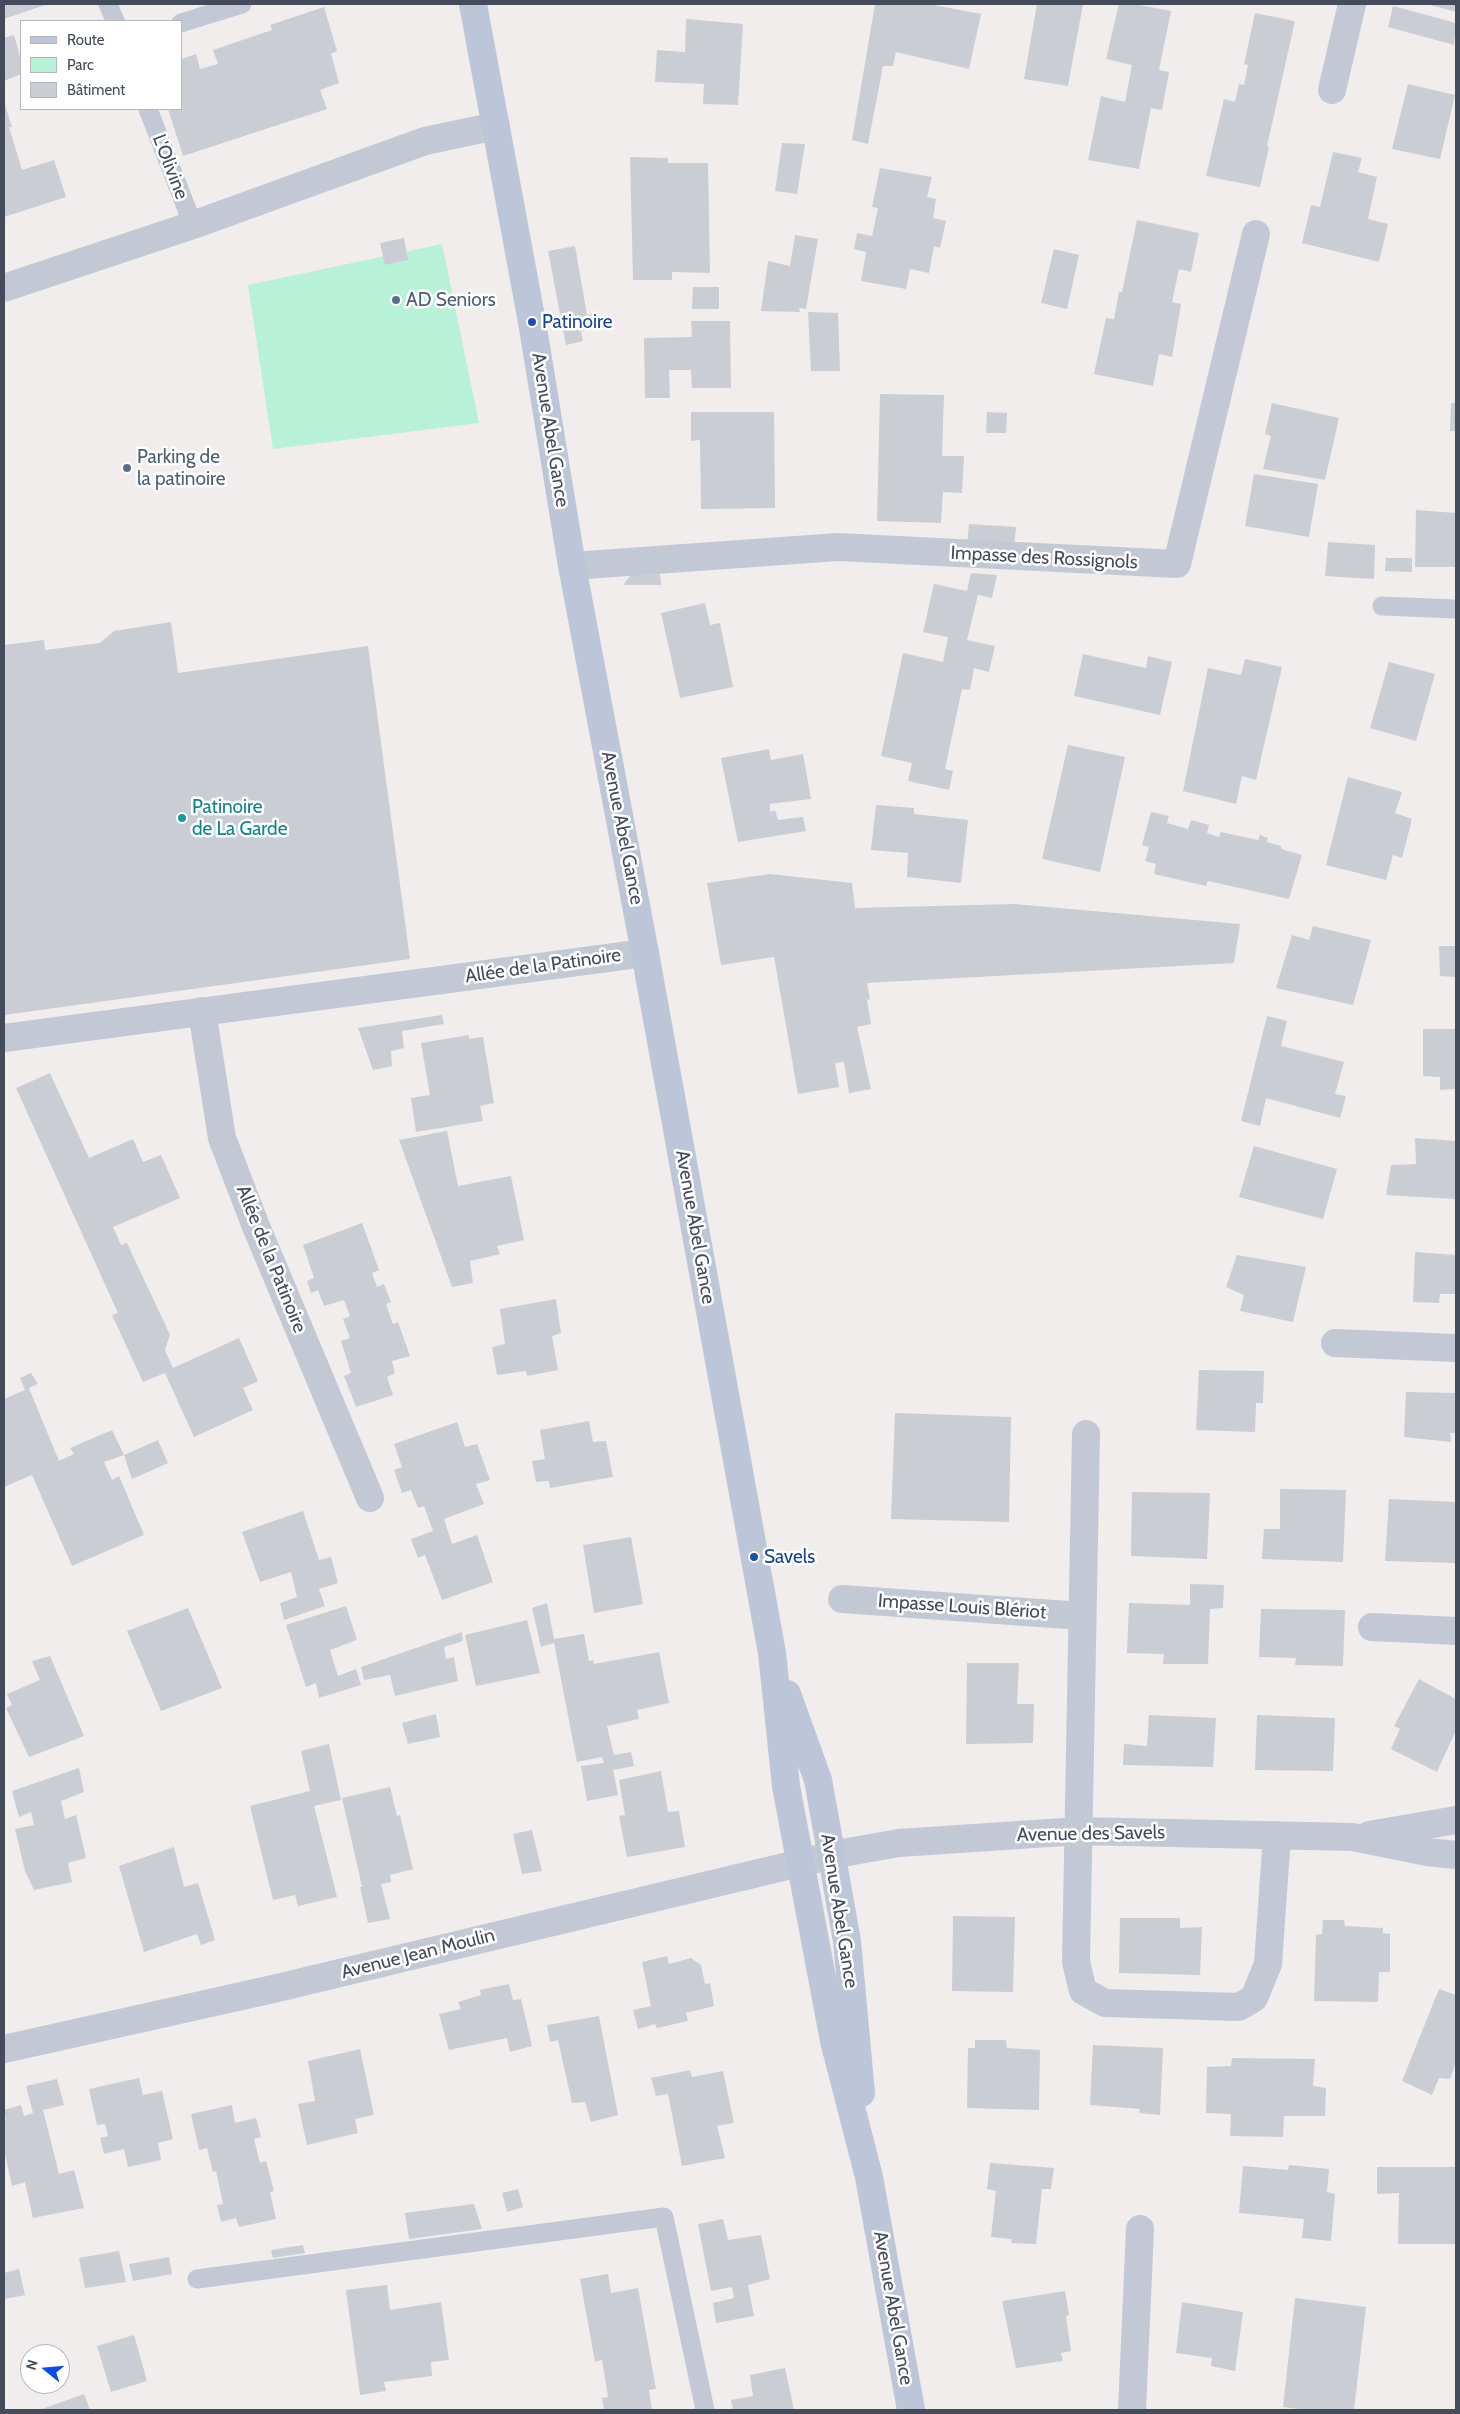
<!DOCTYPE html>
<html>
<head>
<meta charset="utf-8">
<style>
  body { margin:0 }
  #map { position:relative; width:1460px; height:2414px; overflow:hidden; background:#f0edec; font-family:Cabin,sans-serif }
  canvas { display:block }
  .frame { position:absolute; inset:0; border:5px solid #444c5b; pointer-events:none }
  .legend { position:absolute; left:20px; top:20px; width:162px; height:90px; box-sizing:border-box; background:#fff; border:1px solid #b4b7bd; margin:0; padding:6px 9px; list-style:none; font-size:15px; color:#444c5b }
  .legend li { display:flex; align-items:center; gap:10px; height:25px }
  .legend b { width:25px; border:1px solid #b4b7bd }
  .north { position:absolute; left:20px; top:2344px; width:50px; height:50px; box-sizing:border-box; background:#fff; border:1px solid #b4b7bd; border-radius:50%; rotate:287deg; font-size:14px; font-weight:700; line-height:20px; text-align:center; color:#444c5b }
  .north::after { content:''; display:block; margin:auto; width:18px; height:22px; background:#0c4aea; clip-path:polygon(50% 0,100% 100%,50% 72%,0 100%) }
</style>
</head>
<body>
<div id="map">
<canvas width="1460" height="2414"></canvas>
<div class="frame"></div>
<ul class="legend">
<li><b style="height:6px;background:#bdc6d8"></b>Route</li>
<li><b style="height:14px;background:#b7f1d7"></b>Parc</li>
<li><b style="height:14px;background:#cbcdd5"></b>Bâtiment</li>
</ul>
<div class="north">N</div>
</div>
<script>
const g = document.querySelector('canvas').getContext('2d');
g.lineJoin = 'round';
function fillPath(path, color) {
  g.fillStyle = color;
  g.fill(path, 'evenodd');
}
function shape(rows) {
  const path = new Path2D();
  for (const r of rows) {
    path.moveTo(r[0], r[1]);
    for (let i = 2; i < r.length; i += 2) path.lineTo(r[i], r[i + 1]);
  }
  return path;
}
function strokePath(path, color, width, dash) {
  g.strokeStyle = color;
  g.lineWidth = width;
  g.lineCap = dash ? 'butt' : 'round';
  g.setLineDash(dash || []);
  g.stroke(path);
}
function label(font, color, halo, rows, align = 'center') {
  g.font = font + ' Cabin,sans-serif';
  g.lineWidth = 5;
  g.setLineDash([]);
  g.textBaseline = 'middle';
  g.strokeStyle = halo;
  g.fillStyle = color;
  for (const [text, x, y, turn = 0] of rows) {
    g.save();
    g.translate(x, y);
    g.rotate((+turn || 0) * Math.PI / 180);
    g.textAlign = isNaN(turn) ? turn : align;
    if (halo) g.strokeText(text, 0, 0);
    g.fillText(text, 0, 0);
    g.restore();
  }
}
fillPath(shape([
  [442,244,479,423,273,449,248,285]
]), '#b7f1d7');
fillPath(shape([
  [4,4,48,4,4,19],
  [875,4,928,4,981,14,969,69,896,52,893,66,883,66,868,144,852,140],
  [1037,4,1083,4,1068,86,1024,79],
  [1119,4,1134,4,1171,11,1159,70,1169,72,1162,110,1151,108,1139,169,1088,160,1101,96,1125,102,1132,65,1106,59],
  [1427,4,1456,4,1456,12],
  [1393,6,1456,23,1454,45,1388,27],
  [324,7,337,51,331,54,339,83,320,90,327,109,183,156,168,109,181,109,181,59,196,54,200,69,218,64,213,50,272,30,270,25],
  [1255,13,1295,21,1267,146,1269,147,1260,187,1206,176,1224,99,1235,102,1239,84,1244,85,1248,65,1244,64],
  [686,19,743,24,738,105,703,104,704,84,655,82,657,50,685,52],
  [14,35,21,60,21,74,4,81,4,38],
  [1408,84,1455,95,1440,159,1392,149],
  [4,102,12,127,9,127,22,170,54,160,66,197,4,217],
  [782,143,805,144,797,194,775,191],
  [1333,152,1362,158,1358,172,1377,177,1368,219,1388,224,1379,262,1302,243,1311,205,1320,207],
  [630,157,668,158,668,163,708,163,710,273,672,272,672,280,633,280],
  [880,168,932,177,927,197,936,199,933,218,946,221,940,248,934,246,929,273,910,269,906,289,861,281,866,252,854,249,857,233,872,236,878,208,872,207],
  [1137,220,1199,233,1191,272,1179,269,1172,302,1181,304,1172,357,1159,354,1153,386,1094,374,1106,318,1114,319,1119,292,1122,292],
  [795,235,818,239,806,309,799,308,800,312,761,311,768,261,790,266],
  [404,238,408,260,385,265,380,243],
  [575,246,587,315,594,313,597,328,581,331,583,341,566,345,548,251],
  [1054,249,1079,255,1067,309,1041,303],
  [693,287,719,287,719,309,692,309],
  [808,312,838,313,840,371,811,371],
  [691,321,730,321,731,388,692,388,691,370,669,370,670,398,645,398,644,338,692,337],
  [880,394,944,395,942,456,964,456,962,493,943,492,941,523,877,521],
  [1272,403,1339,418,1325,480,1263,469,1271,436,1265,434],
  [1451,403,1456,403,1456,431,1450,431],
  [691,412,774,412,775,508,701,509,700,440,691,441],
  [987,412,1007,413,1006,433,986,433],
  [1254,474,1318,484,1309,537,1245,526],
  [1416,510,1456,513,1456,567,1415,567],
  [969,524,1016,527,1014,547,967,545],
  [1328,542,1375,545,1374,579,1325,576],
  [1386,558,1412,558,1412,572,1385,571],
  [971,573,997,575,992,598,978,595,967,640,995,646,989,672,974,668,970,690,962,689,945,769,953,771,949,790,908,781,912,763,881,756,903,653,943,662,948,637,923,632,934,584,967,591],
  [660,574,661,585,623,585,631,575],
  [705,603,710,625,720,623,733,687,680,698,661,613],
  [171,622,178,673,368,646,410,959,4,1015,4,645,44,640,45,650,100,643,114,631],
  [1083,654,1146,668,1148,656,1172,662,1160,715,1074,696],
  [1245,659,1282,667,1256,780,1242,776,1236,804,1183,791,1208,668,1241,675],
  [1389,662,1435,674,1416,741,1370,728],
  [1068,745,1125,757,1100,872,1042,859],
  [769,749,771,760,803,754,811,799,770,804,770,812,775,810,778,820,803,817,806,831,738,842,721,758],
  [1348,777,1402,792,1395,813,1412,819,1402,858,1393,855,1386,880,1326,865],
  [876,805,914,808,914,814,968,820,961,883,907,877,908,853,871,850],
  [1151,812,1169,816,1167,823,1188,829,1191,820,1209,825,1207,833,1219,837,1221,832,1258,840,1260,835,1268,838,1267,842,1281,846,1281,849,1302,855,1289,899,1208,881,1206,886,1154,874,1156,864,1145,861,1149,847,1142,845],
  [770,874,852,883,855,908,1014,904,1240,924,1234,963,867,983,870,999,867,1000,871,1024,857,1027,871,1089,849,1093,844,1062,835,1063,839,1087,798,1094,774,957,721,965,707,883],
  [1313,926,1371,940,1353,1005,1276,988,1292,935,1309,940],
  [1439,946,1456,946,1456,977,1440,976],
  [442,1015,444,1024,402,1031,404,1048,391,1051,392,1066,373,1070,358,1028],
  [1267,1016,1287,1021,1281,1046,1344,1062,1335,1094,1346,1096,1340,1118,1266,1098,1260,1126,1241,1121],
  [1423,1029,1456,1029,1456,1089,1440,1090,1440,1077,1423,1076],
  [469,1035,469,1039,483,1037,494,1103,480,1106,483,1121,416,1132,411,1098,430,1095,421,1043],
  [50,1073,89,1158,133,1139,143,1162,161,1155,180,1198,113,1227,121,1245,127,1243,170,1335,165,1350,173,1368,239,1338,258,1381,243,1388,253,1410,194,1437,165,1373,143,1382,112,1315,118,1313,16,1088],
  [447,1131,458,1186,511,1176,524,1240,497,1246,500,1254,470,1261,473,1283,452,1287,399,1140],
  [1415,1138,1456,1141,1456,1199,1386,1195,1391,1165,1416,1164],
  [1254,1146,1337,1169,1323,1219,1239,1197],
  [362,1223,379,1270,372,1273,377,1287,384,1284,391,1302,386,1304,393,1324,398,1322,410,1356,392,1361,395,1373,387,1377,393,1395,356,1407,344,1376,351,1373,341,1341,350,1338,343,1319,350,1316,344,1300,324,1306,318,1290,311,1293,307,1281,314,1278,303,1245],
  [1415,1252,1456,1255,1456,1294,1440,1294,1439,1303,1413,1302],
  [1237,1255,1306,1267,1293,1322,1240,1311,1244,1295,1226,1287],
  [556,1299,561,1333,552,1336,558,1370,527,1376,526,1371,497,1375,492,1347,505,1344,500,1309],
  [1199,1370,1264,1371,1263,1403,1256,1403,1255,1432,1196,1430],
  [31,1373,38,1384,29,1388,59,1461,74,1454,70,1448,112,1430,124,1455,104,1462,112,1480,119,1476,144,1535,72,1566,32,1475,4,1487,4,1399,25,1390,20,1378],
  [1406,1392,1456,1393,1456,1433,1450,1433,1451,1442,1404,1437],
  [895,1413,1011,1417,1009,1522,891,1519],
  [589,1421,593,1442,606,1441,613,1477,550,1488,549,1481,536,1482,532,1461,545,1459,540,1430],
  [457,1422,465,1447,477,1444,490,1480,476,1484,484,1504,444,1519,452,1544,477,1535,493,1582,442,1600,425,1555,418,1558,411,1539,433,1531,424,1506,418,1508,411,1490,402,1493,394,1470,402,1467,394,1444],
  [158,1440,168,1463,132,1479,124,1455],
  [1280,1489,1346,1490,1343,1562,1262,1559,1264,1529,1280,1529],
  [1132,1492,1210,1493,1207,1559,1131,1556],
  [1389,1499,1456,1502,1456,1563,1385,1561],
  [303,1511,319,1560,331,1557,338,1583,319,1589,325,1606,284,1620,280,1603,297,1597,291,1572,260,1582,242,1532],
  [631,1537,643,1604,594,1613,583,1545],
  [1190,1584,1224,1585,1223,1608,1210,1609,1208,1664,1163,1664,1164,1654,1127,1653,1129,1603,1190,1605],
  [547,1603,554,1639,584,1634,589,1661,593,1660,594,1664,659,1652,669,1703,637,1710,639,1719,607,1726,614,1755,631,1752,634,1766,613,1770,618,1795,587,1801,581,1766,604,1763,602,1757,577,1762,554,1643,541,1647,532,1608],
  [346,1606,357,1640,330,1650,338,1676,356,1669,361,1685,319,1698,316,1683,306,1687,286,1625],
  [188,1608,222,1688,161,1711,127,1631],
  [1261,1609,1345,1610,1343,1666,1295,1665,1296,1658,1259,1657],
  [527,1620,540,1673,476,1686,465,1635],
  [462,1632,463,1641,444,1647,446,1659,454,1657,458,1681,395,1696,390,1675,364,1680,361,1667],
  [50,1656,84,1736,29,1757,6,1708,12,1705,7,1694,40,1680,32,1661],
  [967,1663,1019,1663,1017,1704,1034,1704,1033,1743,966,1744],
  [1419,1679,1456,1699,1456,1730,1437,1772,1391,1749,1400,1729,1394,1726],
  [436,1714,440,1737,408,1744,402,1723],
  [1149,1715,1216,1718,1213,1767,1123,1765,1124,1744,1147,1746],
  [1257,1715,1335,1718,1333,1771,1255,1770],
  [329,1744,341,1800,314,1806,337,1897,298,1906,295,1895,273,1900,250,1806,310,1791,301,1751],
  [79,1768,84,1792,61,1801,65,1819,76,1815,86,1858,68,1863,72,1882,34,1890,25,1871,15,1829,34,1825,31,1812,19,1817,12,1791],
  [661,1771,668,1812,679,1811,685,1847,627,1857,619,1816,625,1815,619,1780],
  [390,1787,397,1816,400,1815,413,1869,390,1875,391,1882,381,1884,390,1919,368,1923,360,1887,362,1887,342,1798],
  [532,1830,542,1871,522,1874,513,1834],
  [174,1847,184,1887,198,1883,215,1940,201,1945,197,1934,144,1952,119,1866],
  [953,1916,1015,1917,1013,1992,952,1991],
  [1120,1918,1180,1918,1180,1928,1202,1927,1200,1975,1119,1973],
  [1323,1920,1344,1920,1345,1926,1383,1928,1383,1933,1390,1934,1390,1972,1379,1972,1378,2002,1314,2001,1316,1935,1322,1934],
  [667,1956,669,1964,691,1958,701,1965,705,1984,710,1983,714,2006,686,2013,688,2021,657,2028,655,2024,638,2029,633,2010,651,2006,642,1962],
  [509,1984,513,2000,521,1999,532,2046,510,2052,507,2038,449,2050,439,2014,461,2009,458,2002,481,1995,480,1990],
  [1439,1989,1456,1995,1456,2062,1450,2079,1439,2078,1432,2095,1402,2081],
  [599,2016,618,2115,591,2122,585,2102,572,2103,558,2040,550,2042,547,2025],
  [975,2040,1006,2040,1007,2048,1040,2050,1039,2110,967,2108,968,2048,975,2048],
  [1093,2045,1163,2048,1160,2115,1139,2113,1140,2109,1090,2105],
  [360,2049,374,2115,355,2119,358,2133,307,2145,298,2104,315,2101,308,2061],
  [1232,2058,1315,2059,1313,2086,1326,2088,1325,2116,1284,2116,1283,2137,1230,2136,1231,2114,1206,2113,1207,2067,1231,2066],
  [690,2070,692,2077,723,2071,734,2123,717,2126,725,2158,682,2166,668,2094,656,2096,651,2078],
  [139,2078,143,2095,162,2091,173,2139,158,2143,161,2160,128,2167,124,2149,104,2154,100,2138,108,2136,105,2124,97,2125,89,2089],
  [57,2079,64,2105,43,2110,59,2174,74,2170,84,2208,33,2218,25,2182,12,2186,4,2149,4,2120,6,2119,4,2110,21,2105,24,2116,33,2113,26,2086],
  [232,2105,235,2123,256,2118,261,2137,254,2139,260,2163,266,2161,274,2191,270,2192,276,2219,239,2227,236,2218,221,2222,217,2205,223,2204,216,2171,213,2172,207,2148,199,2150,191,2114],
  [990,2163,1054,2168,1051,2189,1042,2189,1036,2244,1011,2243,1012,2239,991,2237,996,2191,987,2189],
  [1289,2165,1329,2169,1327,2192,1335,2194,1331,2241,1302,2238,1304,2219,1239,2213,1243,2166,1288,2170],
  [1377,2167,1456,2167,1456,2244,1398,2244,1399,2193,1377,2194],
  [518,2189,523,2207,507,2212,502,2193],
  [474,2204,482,2229,409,2239,405,2213],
  [723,2219,728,2240,761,2235,770,2279,748,2285,754,2316,716,2323,713,2303,734,2298,732,2287,711,2291,698,2224],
  [303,2245,305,2253,273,2258,271,2250],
  [119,2251,126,2282,85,2288,79,2258],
  [169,2257,172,2274,133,2281,129,2264],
  [19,2269,25,2295,4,2299,4,2273],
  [608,2274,611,2293,638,2288,656,2389,649,2390,652,2410,604,2410,602,2398,608,2397,602,2360,595,2362,580,2279],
  [387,2285,390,2310,441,2302,449,2360,431,2362,432,2376,384,2382,386,2391,360,2395,346,2290],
  [1065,2291,1069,2315,1066,2316,1071,2351,1061,2353,1063,2361,1016,2368,1002,2301],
  [1295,2298,1366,2307,1354,2410,1308,2410,1283,2407],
  [1182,2302,1243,2312,1235,2371,1211,2366,1212,2358,1176,2353],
  [134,2335,147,2381,111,2392,97,2346],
  [785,2368,794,2410,733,2410,731,2400,753,2396,750,2375],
  [84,2394,90,2410,39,2410]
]), '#cbcdd5');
strokePath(shape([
  [108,4,115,21],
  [181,23,242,4],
  [148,109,193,225],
  [1382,606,1456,609],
  [197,2279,664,2217,705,2410]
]), '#c2c9d5', 19);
strokePath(shape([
  [1332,90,1352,4],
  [4,288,193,225,425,141,496,126],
  [572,566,838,547,1177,564,1256,234],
  [202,1011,222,1138,255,1224,370,1498],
  [4,1038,645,953],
  [1335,1343,1456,1348],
  [1086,1434,1076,1962,1083,1991,1105,2003,1239,2007,1254,1998,1268,1964,1277,1835],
  [842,1599,1082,1616],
  [1372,1627,1456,1631],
  [1369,1835,1456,1820],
  [4,2049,273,1989,842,1853,899,1843,1079,1831,1353,1837,1427,1852,1456,1855],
  [1132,2410,1140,2229]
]), '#c2c9d5', 28);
strokePath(shape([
  [473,4,532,322,572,566,645,953,772,1653,786,1786,834,2041,869,2177,911,2410],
  [787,1694,818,1780,847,1941,861,2093]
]), '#bdc6d8', 28);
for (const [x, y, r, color] of [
  [396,300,5,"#5c6f8a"],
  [532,322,5,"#1a4fb4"],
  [127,468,5,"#5c6f8a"],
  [182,818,5,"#0f9aa8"],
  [754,1557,5,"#1a4fb4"]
]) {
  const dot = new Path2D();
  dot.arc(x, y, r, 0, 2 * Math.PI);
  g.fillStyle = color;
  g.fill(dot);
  strokePath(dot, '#fff', 2);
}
label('19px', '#444c5b', '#fff', [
  ["L'Olivine",170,167,69],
  ["Avenue Abel Gance",550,430,81],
  ["Impasse des Rossignols",1044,558,3],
  ["Avenue Abel Gance",622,828,79],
  ["Allée de la Patinoire",543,966,-8],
  ["Avenue Abel Gance",695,1227,80],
  ["Allée de la Patinoire",271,1259,68],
  ["Impasse Louis Blériot",962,1607,4],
  ["Avenue des Savels",1091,1834,-1],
  ["Avenue Abel Gance",839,1911,81],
  ["Avenue Jean Moulin",418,1954,-14],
  ["Avenue Abel Gance",893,2308,80]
]);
label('19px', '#4e5e75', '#fff', [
  ["AD Seniors",406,300],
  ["Parking de",137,457],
  ["la patinoire",137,479]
], 'left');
label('19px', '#164399', '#fff', [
  ["Patinoire",542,322],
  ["Savels",764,1557]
], 'left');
label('19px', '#0d838f', '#fff', [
  ["Patinoire",192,807],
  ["de La Garde",192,829]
], 'left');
</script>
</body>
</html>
